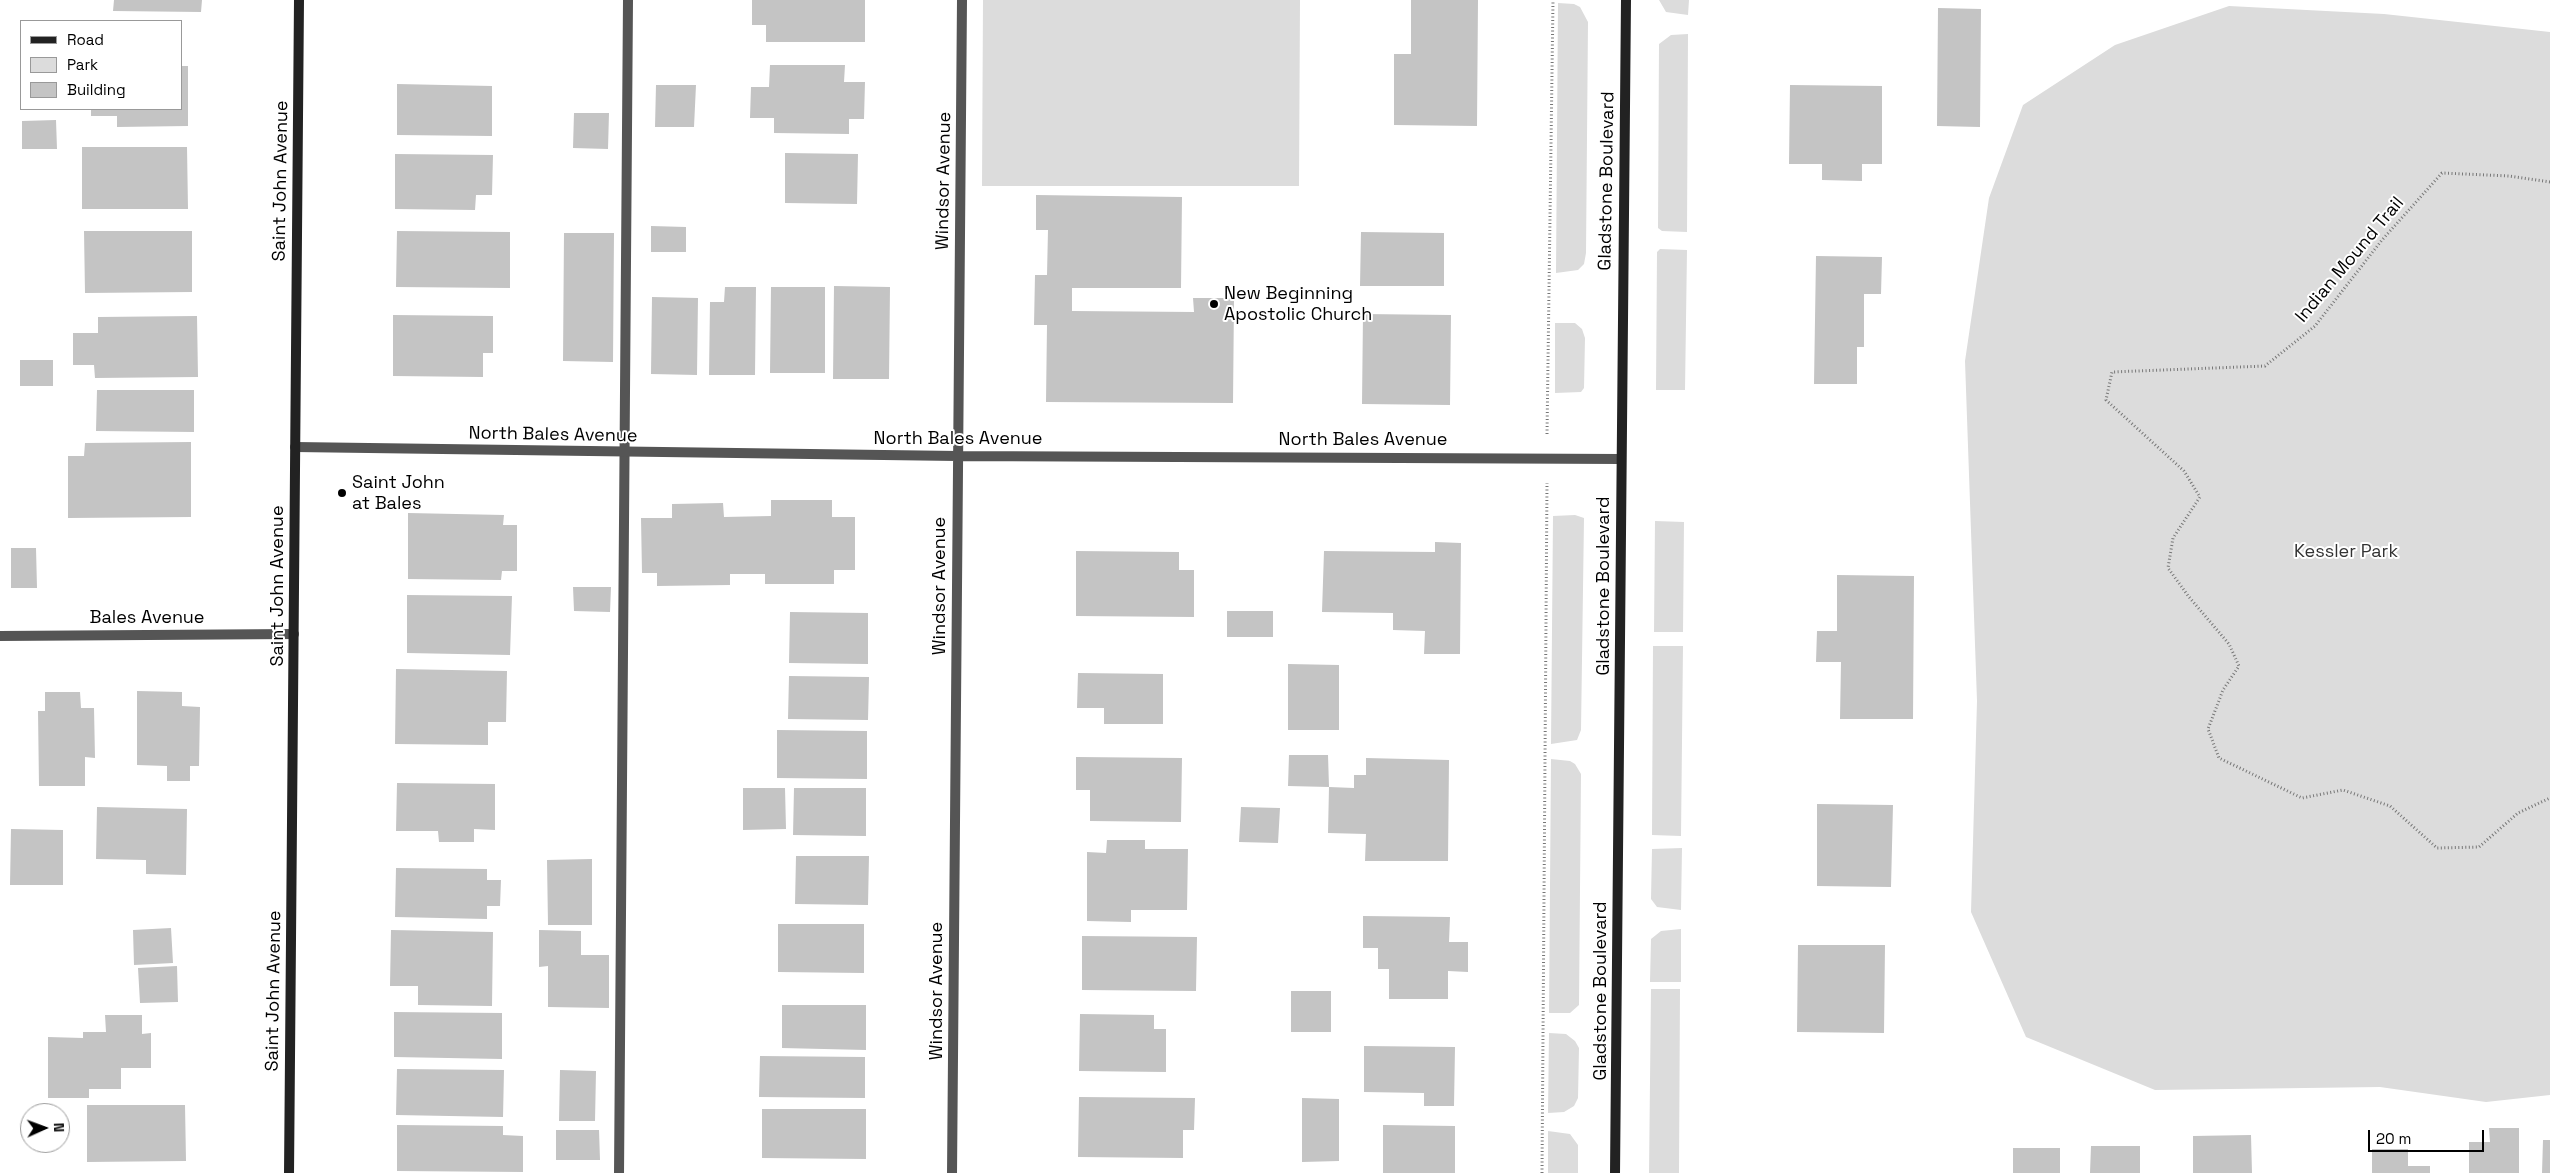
<!DOCTYPE html>
<html>
<head>
<meta charset="utf-8">
<style>
  body { margin:0 }
  #map { position:relative; width:2550px; height:1173px; overflow:hidden; background:#fff; font-family:"Space Grotesk",sans-serif }
  canvas { display:block }
  .legend { position:absolute; left:20px; top:20px; width:162px; height:90px; box-sizing:border-box; background:#fff; border:1px solid #999; margin:0; padding:6px 9px; list-style:none; font-size:15px; color:#000 }
  .legend li { display:flex; align-items:center; gap:10px; height:25px }
  .legend b { width:25px; border:1px solid #999 }
  .north { position:absolute; left:20px; top:1103px; width:50px; height:50px; box-sizing:border-box; background:#fff; border:1px solid #999; border-radius:50%; rotate:88deg; font-size:14px; font-weight:700; line-height:20px; text-align:center; color:#000 }
  .north::after { content:''; display:block; margin:auto; width:18px; height:22px; background:#000; clip-path:polygon(50% 0,100% 100%,50% 72%,0 100%) }
  .scale { position:absolute; left:2368px; top:1130px; width:116px; height:22px; box-sizing:border-box; border:2px solid #000; border-top:0; padding-left:6px; font-size:15px; line-height:18px; white-space:nowrap; color:#000; -webkit-text-stroke:4px #fff; paint-order:stroke }
</style>
</head>
<body>
<div id="map">
<canvas width="2550" height="1173"></canvas>
<ul class="legend">
<li><b style="height:6px;background:#222"></b>Road</li>
<li><b style="height:14px;background:#dcdcdc"></b>Park</li>
<li><b style="height:14px;background:#c4c4c4"></b>Building</li>
</ul>
<div class="north">N</div>
<div class="scale">20 m</div>
</div>
<script>
const g = document.querySelector('canvas').getContext('2d');
g.lineJoin = 'round';
function fillPath(path, color) {
  g.fillStyle = color;
  g.fill(path, 'evenodd');
}
function shape(rows) {
  const path = new Path2D();
  for (const r of rows) {
    path.moveTo(r[0], r[1]);
    for (let i = 2; i < r.length; i += 2) path.lineTo(r[i], r[i + 1]);
  }
  return path;
}
function strokePath(path, color, width, dash) {
  g.strokeStyle = color;
  g.lineWidth = width;
  g.lineCap = dash ? 'butt' : 'round';
  g.setLineDash(dash || []);
  g.stroke(path);
}
function label(font, color, halo, rows, align = 'center') {
  g.font = font + ' "Space Grotesk",sans-serif';
  g.lineWidth = 4;
  g.setLineDash([]);
  g.textBaseline = 'middle';
  g.strokeStyle = halo;
  g.fillStyle = color;
  for (const [text, x, y, turn = 0] of rows) {
    g.save();
    g.translate(x, y);
    g.rotate((+turn || 0) * Math.PI / 180);
    g.textAlign = isNaN(turn) ? turn : align;
    if (halo) g.strokeText(text, 0, 0);
    g.fillText(text, 0, 0);
    g.restore();
  }
}
fillPath(shape([
  [983,0,1300,0,1299,186,982,186],
  [1659,0,1689,0,1688,15,1666,12],
  [1558,3,1574,4,1580,7,1588,22,1586,253,1584,264,1578,270,1556,273],
  [2229,6,2384,14,2550,32,2550,1095,2486,1102,2380,1087,2155,1090,2026,1037,1971,912,1977,701,1965,361,1989,198,2023,105,2115,45],
  [1688,34,1687,232,1662,231,1658,228,1659,44,1671,35],
  [1660,249,1687,250,1685,390,1656,390,1657,252],
  [1555,323,1575,323,1582,329,1585,338,1584,388,1581,392,1555,393],
  [1575,515,1584,518,1581,730,1577,740,1551,744,1553,516],
  [1655,521,1684,522,1683,632,1654,632],
  [1653,646,1683,646,1681,836,1652,835],
  [1551,759,1570,761,1575,764,1581,774,1579,1005,1570,1013,1549,1013],
  [1682,848,1681,910,1657,907,1651,899,1652,849],
  [1681,929,1681,982,1650,982,1651,939,1661,931],
  [1651,989,1680,989,1679,1173,1649,1173],
  [1549,1033,1566,1034,1575,1041,1579,1048,1578,1098,1574,1106,1564,1112,1548,1113],
  [1548,1131,1570,1134,1578,1145,1578,1173,1548,1173]
]), '#dcdcdc');
fillPath(shape([
  [114,0,202,0,201,12,113,11],
  [752,0,865,0,865,42,766,42,766,25,752,25],
  [1411,0,1478,0,1477,126,1394,125,1394,54,1411,54],
  [1938,8,1981,9,1980,127,1937,126],
  [770,65,845,65,844,82,865,82,864,119,849,119,849,134,774,133,774,118,750,118,751,87,769,87],
  [181,66,188,66,188,126,117,127,117,116,91,116,91,109,181,109],
  [397,84,492,86,492,136,397,135],
  [656,85,696,85,694,127,655,127],
  [1790,85,1882,86,1882,164,1862,164,1862,181,1822,180,1822,164,1789,164],
  [574,113,609,113,608,149,573,148],
  [56,120,57,149,22,149,22,121],
  [82,147,187,147,188,209,82,209],
  [785,153,858,154,857,204,785,203],
  [395,154,493,155,492,195,476,195,475,210,395,209],
  [1036,195,1182,197,1181,288,1072,288,1072,311,1194,312,1193,298,1234,298,1233,403,1046,402,1047,325,1034,325,1035,275,1047,275,1048,230,1036,230],
  [651,226,686,227,686,252,651,252],
  [84,231,192,231,192,292,85,293],
  [397,231,510,232,510,288,396,287],
  [1361,232,1444,233,1444,286,1360,286],
  [564,233,614,233,613,362,563,361],
  [1816,256,1882,257,1881,294,1864,294,1864,347,1857,347,1857,384,1814,384],
  [834,286,890,287,889,379,833,379],
  [725,287,756,287,755,375,709,375,710,302,724,302],
  [771,287,825,287,825,373,770,373],
  [652,297,698,298,697,375,651,374],
  [1363,314,1451,315,1450,405,1362,404],
  [393,315,493,316,493,353,483,353,483,377,393,376],
  [197,316,198,377,95,378,94,365,73,365,73,333,98,333,98,317],
  [20,360,53,360,53,386,20,386],
  [97,390,194,390,194,432,96,431],
  [191,442,191,517,68,518,68,456,84,456,85,443],
  [771,500,832,500,832,517,855,517,855,570,834,570,834,584,765,584,765,574,730,574,730,585,657,586,657,573,642,573,641,518,672,518,672,504,723,503,724,517,771,516],
  [408,513,504,515,503,525,517,525,517,571,502,571,501,580,408,579],
  [1435,542,1461,543,1460,654,1424,654,1425,631,1393,630,1393,613,1322,612,1324,551,1435,552],
  [11,548,36,548,37,588,11,588],
  [1076,551,1179,552,1179,570,1194,570,1194,617,1076,616],
  [1837,575,1914,576,1913,719,1840,719,1841,662,1816,662,1817,631,1837,631],
  [573,587,611,587,610,612,574,611],
  [407,595,512,596,510,655,407,653],
  [1227,611,1273,611,1273,637,1227,637],
  [790,612,868,613,868,664,789,663],
  [1288,664,1339,665,1339,730,1288,730],
  [396,669,507,671,506,722,488,722,488,745,395,744],
  [1078,673,1163,674,1163,724,1104,724,1104,708,1077,708],
  [789,676,869,677,868,720,788,719],
  [137,691,182,692,182,706,200,707,199,766,190,766,190,781,167,781,167,766,137,765],
  [45,692,80,692,81,708,94,708,95,758,85,757,85,786,39,786,38,711,45,711],
  [777,730,867,731,867,779,777,778],
  [1289,755,1328,755,1329,787,1288,786],
  [1076,757,1182,758,1181,822,1090,821,1090,790,1076,790],
  [1366,758,1449,760,1448,861,1365,861,1366,834,1328,833,1329,787,1354,788,1354,775,1366,775],
  [397,783,495,784,495,830,474,829,474,842,439,842,438,831,396,831],
  [743,788,785,788,786,829,743,830],
  [794,788,866,788,866,836,793,835],
  [1817,804,1893,805,1891,887,1817,886],
  [97,807,187,809,186,875,146,874,146,860,96,859],
  [1241,807,1280,808,1278,843,1239,842],
  [11,829,63,830,63,885,10,885],
  [1107,840,1145,840,1145,849,1188,849,1187,910,1131,910,1131,922,1087,921,1087,852,1106,853],
  [796,856,869,856,868,905,795,904],
  [592,859,592,925,548,925,547,860],
  [396,868,487,869,487,880,501,880,500,906,487,906,487,919,395,917],
  [1363,916,1450,917,1449,942,1468,942,1468,972,1448,971,1448,999,1389,999,1389,969,1378,969,1378,948,1363,948],
  [778,924,864,924,864,973,778,972],
  [171,928,173,963,134,965,133,930],
  [391,930,493,932,492,1006,418,1005,418,986,390,986],
  [539,930,581,931,581,955,609,955,609,1008,548,1007,548,966,539,967],
  [1082,936,1197,937,1196,991,1082,990],
  [1798,945,1885,945,1884,1033,1797,1032],
  [177,966,178,1002,140,1003,138,968],
  [1291,991,1331,991,1331,1032,1291,1032],
  [782,1005,866,1005,866,1050,782,1048],
  [394,1012,502,1013,502,1059,394,1057],
  [1080,1014,1154,1015,1154,1029,1166,1029,1166,1072,1079,1071],
  [105,1015,142,1015,142,1034,151,1033,151,1068,121,1068,121,1089,89,1089,89,1098,48,1098,48,1037,83,1038,83,1032,106,1032],
  [1364,1046,1455,1047,1454,1106,1424,1106,1424,1093,1364,1092],
  [760,1056,865,1057,865,1098,759,1097],
  [397,1069,504,1070,503,1117,396,1115],
  [560,1070,596,1071,595,1121,559,1121],
  [1079,1097,1195,1098,1194,1130,1183,1130,1183,1158,1078,1157],
  [1302,1098,1339,1099,1339,1161,1302,1162],
  [87,1105,185,1105,186,1161,87,1162],
  [762,1109,866,1109,866,1159,762,1158],
  [397,1125,503,1126,503,1135,523,1136,523,1172,397,1171],
  [1383,1125,1455,1126,1455,1173,1383,1173],
  [2489,1128,2519,1128,2519,1173,2469,1173,2469,1142,2490,1142],
  [556,1130,599,1130,600,1160,556,1160],
  [2251,1135,2252,1173,2193,1173,2193,1136],
  [2543,1140,2550,1140,2550,1173,2542,1173],
  [2091,1146,2140,1146,2140,1173,2090,1173],
  [2013,1148,2060,1148,2060,1173,2013,1173],
  [2372,1149,2408,1149,2408,1166,2430,1166,2430,1173,2372,1173]
]), '#c4c4c4');
strokePath(shape([
  [2550,182,2509,176,2442,173,2382,240,2315,326,2265,366,2112,372,2106,400,2184,471,2200,497,2173,538,2168,568,2189,597,2229,644,2239,666,2223,690,2208,729,2219,758,2302,798,2343,790,2390,806,2437,848,2479,847,2518,813,2550,798],
  [1547,434,1553,0],
  [1542,1173,1547,483]
]), '#777', 3, [1, 2.5]);
strokePath(shape([
  [619,1173,628,0]
]), '#555', 10);
strokePath(shape([
  [295,447,957,456,1621,459],
  [0,636,294,634],
  [952,1173,962,0]
]), '#555', 10);
strokePath(shape([
  [289,1173,299,0],
  [1615,1173,1626,0]
]), '#222', 10);
for (const [x, y, r, color] of [
  [1214,304,5,"#000"],
  [342,493,5,"#000"]
]) {
  const dot = new Path2D();
  dot.arc(x, y, r, 0, 2 * Math.PI);
  g.fillStyle = color;
  g.fill(dot);
  strokePath(dot, '#fff', 2);
}
label('18px', '#000', '#fff', [
  ["Saint John Avenue",281,181,-89],
  ["Windsor Avenue",944,181,-89],
  ["Gladstone Boulevard",1607,181,-89],
  ["Indian Mound Trail",2350,260,-50],
  ["North Bales Avenue",553,435,1],
  ["North Bales Avenue",958,439],
  ["North Bales Avenue",1363,440],
  ["Saint John Avenue",278,586,-90],
  ["Windsor Avenue",940,586,-90],
  ["Gladstone Boulevard",1604,586,-90],
  ["Bales Avenue",147,618],
  ["Saint John Avenue",274,991,-89],
  ["Windsor Avenue",937,991,-90],
  ["Gladstone Boulevard",1601,991,-90]
]);
label('18px', '#000', '#fff', [
  ["New Beginning",1224,294],
  ["Apostolic Church",1224,315],
  ["Saint John",352,483],
  ["at Bales",352,504]
], 'left');
label('18px', '#333', '#fff', [
  ["Kessler Park",2346,552]
]);
</script>
</body>
</html>
